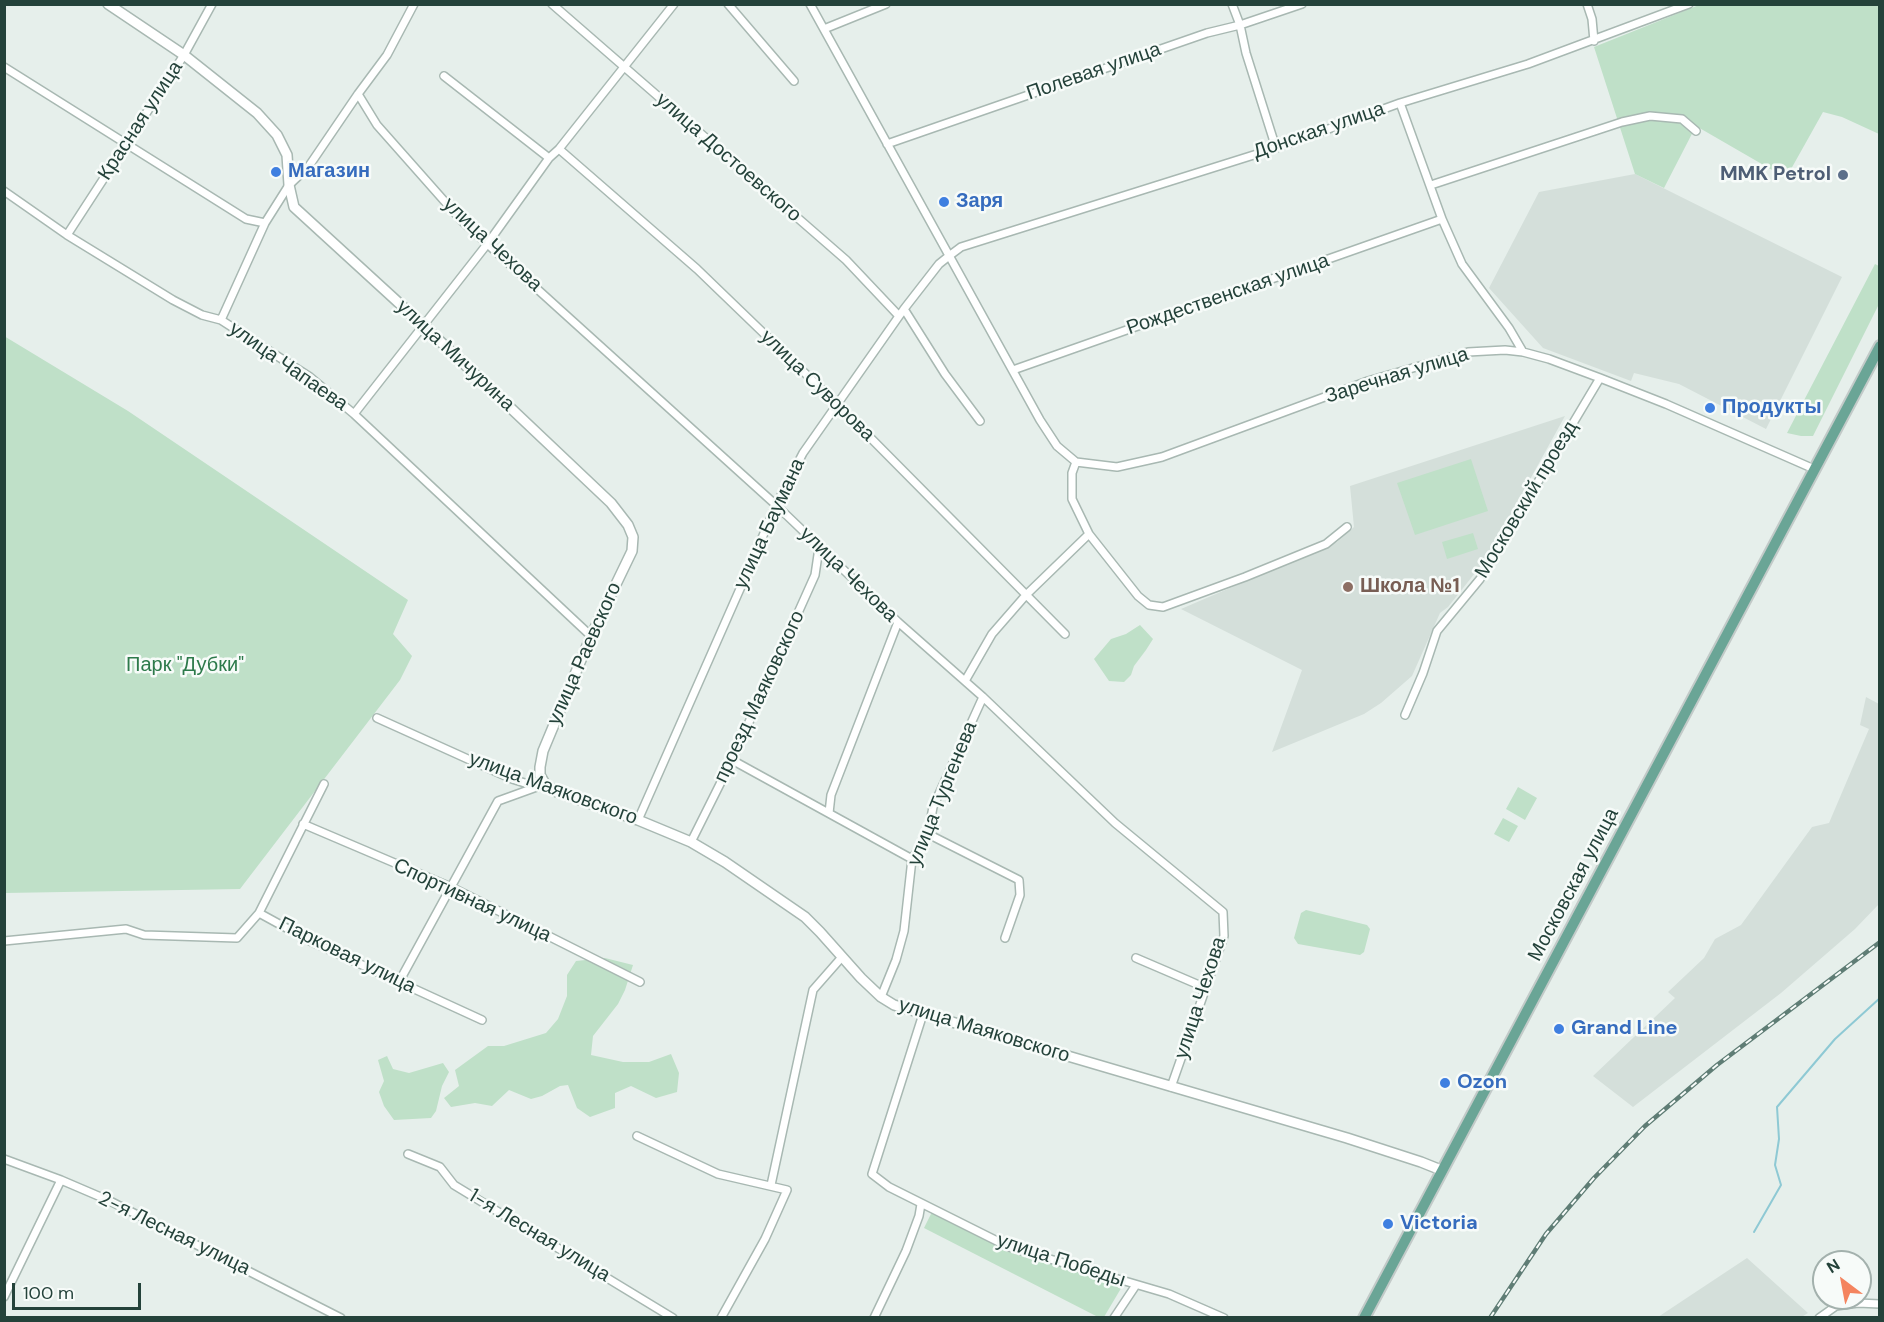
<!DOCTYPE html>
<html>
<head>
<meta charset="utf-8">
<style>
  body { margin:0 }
  #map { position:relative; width:1884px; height:1322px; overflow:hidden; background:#e6efeb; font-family:"DM Sans",sans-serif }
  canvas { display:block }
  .frame { position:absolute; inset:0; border:6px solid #24423a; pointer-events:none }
  .north { position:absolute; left:1812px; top:1250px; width:60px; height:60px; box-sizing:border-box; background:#f7fbf9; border:2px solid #a3b1ad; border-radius:50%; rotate:328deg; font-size:16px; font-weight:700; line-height:24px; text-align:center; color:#24423a }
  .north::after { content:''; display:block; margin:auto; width:21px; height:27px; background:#f4845f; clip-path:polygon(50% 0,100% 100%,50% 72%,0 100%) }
  .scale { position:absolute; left:12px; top:1283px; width:129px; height:27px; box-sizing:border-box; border:3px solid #24423a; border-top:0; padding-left:8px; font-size:18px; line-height:21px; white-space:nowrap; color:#24423a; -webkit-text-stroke:4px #f7fbf9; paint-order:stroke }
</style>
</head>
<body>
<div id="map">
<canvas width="1884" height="1322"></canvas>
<div class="frame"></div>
<div class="north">N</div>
<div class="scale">100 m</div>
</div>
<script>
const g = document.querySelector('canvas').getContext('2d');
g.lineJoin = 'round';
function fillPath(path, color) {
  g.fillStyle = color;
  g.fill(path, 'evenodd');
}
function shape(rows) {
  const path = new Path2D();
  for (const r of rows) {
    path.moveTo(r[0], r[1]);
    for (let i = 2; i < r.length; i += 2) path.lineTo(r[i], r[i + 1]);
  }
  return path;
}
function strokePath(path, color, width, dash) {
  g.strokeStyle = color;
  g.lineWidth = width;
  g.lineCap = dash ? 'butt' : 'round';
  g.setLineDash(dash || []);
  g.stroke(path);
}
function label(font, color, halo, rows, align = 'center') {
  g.font = font + ' "DM Sans",sans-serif';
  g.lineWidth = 5;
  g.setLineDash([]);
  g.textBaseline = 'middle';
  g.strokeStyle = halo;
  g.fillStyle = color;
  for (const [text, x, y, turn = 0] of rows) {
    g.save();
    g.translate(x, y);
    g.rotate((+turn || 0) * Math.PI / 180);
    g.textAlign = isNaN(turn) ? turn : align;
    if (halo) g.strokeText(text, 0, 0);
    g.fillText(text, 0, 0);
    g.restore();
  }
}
fillPath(shape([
  [1635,174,1842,277,1766,429,1679,384,1634,373,1631,381,1543,348,1489,288,1539,192],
  [1565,416,1496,541,1479,568,1448,607,1440,613,1412,676,1381,703,1364,714,1272,752,1302,670,1181,609,1337,542,1354,527,1350,486],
  [1866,697,1879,704,1879,904,1855,929,1781,993,1633,1107,1593,1076,1675,998,1668,992,1704,958,1715,939,1741,925,1812,827,1829,823,1869,729,1860,725],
  [1747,1258,1808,1313,1800,1318,1658,1317]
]), '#d4dfda');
fillPath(shape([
  [1699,5,1879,5,1879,134,1842,117,1823,112,1786,178,1696,126,1664,188,1635,174,1594,47],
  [1875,264,1879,266,1879,304,1813,436,1801,436,1787,433],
  [4,336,128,411,408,600,393,634,412,656,400,680,240,889,5,893],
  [1471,459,1488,511,1415,535,1397,483],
  [1473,533,1478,549,1447,559,1442,542],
  [1140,625,1153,639,1146,650,1134,666,1131,675,1124,682,1109,681,1094,659,1111,639,1126,634],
  [1518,787,1537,798,1525,820,1506,809],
  [1503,818,1518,826,1509,842,1494,834],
  [1306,910,1367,925,1370,929,1364,952,1360,955,1298,944,1294,938,1301,913],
  [605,958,633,965,625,990,618,1004,593,1036,591,1055,623,1062,649,1062,671,1054,679,1073,677,1092,656,1098,631,1086,615,1093,615,1108,590,1117,577,1108,568,1085,560,1086,542,1096,531,1099,509,1090,492,1106,475,1103,451,1107,444,1098,459,1086,455,1070,488,1046,504,1046,546,1033,558,1019,567,996,567,975,576,961],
  [387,1056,393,1069,409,1073,443,1063,449,1072,442,1086,436,1111,431,1118,394,1120,384,1106,379,1092,384,1081,378,1060],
  [932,1212,1009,1251,1123,1285,1104,1317,1098,1317,924,1228]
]), '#bfe0c8');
strokePath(shape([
  [1754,1232,1781,1185,1775,1165,1779,1139,1777,1107,1835,1039,1880,998]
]), '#8ec9d4', 2);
const minor = shape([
  [552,4,846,260,899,316],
  [728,4,794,81],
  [810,4,1040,420,1057,446,1076,462],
  [1232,4,1240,25,1246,53,1276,148],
  [1587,4,1592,19,1594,41],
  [824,29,886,4],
  [4,67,246,219,265,223],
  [444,76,549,158],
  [358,94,377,125,462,221,776,505,898,622,983,697,1115,823,1223,912,1224,936,1171,1087],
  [1400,103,1442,219,1462,264,1509,328,1523,352],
  [887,144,1207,33,1240,25,1302,4],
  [559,149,697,269,837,404,1065,634],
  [1431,185,1622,122,1650,116,1682,119,1696,131],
  [4,191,67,235,173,300,202,315,221,320,310,377,354,414,591,636],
  [67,235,184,55,212,4],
  [904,309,945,374,980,421],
  [221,320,265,223,289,185,309,166,358,94,387,55,414,4],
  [1013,370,1442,219],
  [354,414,488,243,549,158,559,149,674,4],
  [1076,462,1117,467,1162,457,1368,381,1468,352,1505,350,1523,352,1549,359,1600,378,1666,404,1814,469],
  [1076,462,1072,473,1072,499,1089,534,1138,596,1149,605,1163,607,1245,577,1326,544,1347,527],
  [965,681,992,634,1026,595,1089,534],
  [1405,715,1423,673,1437,631,1480,579,1600,378],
  [377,718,512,779,528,784,537,784],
  [732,760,912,859],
  [829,813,831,795,898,622],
  [638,820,751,564,776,505,803,453,904,309,939,264,949,256,961,247,1276,148,1400,103,1528,64,1689,4],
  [303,824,451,887,640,982],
  [928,834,1019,880,1020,895,1005,938],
  [691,842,732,760,815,575,819,548],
  [259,913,312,942,482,1020],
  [4,941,126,929,144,935,237,938,259,913,324,784],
  [1136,958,1206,988],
  [399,982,498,801,545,784],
  [881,997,896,960,904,931,912,859,928,834,933,807,983,697],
  [923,1014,872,1174,889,1187,1009,1247,1169,1294,1224,1318],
  [637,1136,718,1174,787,1190,765,1239,721,1318],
  [408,1154,440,1167,454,1185,673,1318],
  [4,1159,61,1180,110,1201,341,1318],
  [771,1185,813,990,842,957],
  [4,1297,61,1180],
  [874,1318,906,1251,919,1216,921,1204],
  [1114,1318,1136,1285],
  [1819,1318,1836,1306,1858,1303,1880,1304]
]);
const tertiary = shape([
  [108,4,184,55,257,113,277,135,287,155,289,185,294,207,424,326,611,503,628,525,633,537,632,551,591,636,543,751,540,767,540,775,545,784,557,792,638,820,691,842,725,862,805,917,820,932,861,978,881,997,894,1005,1347,1138,1421,1162,1441,1170]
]);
const primary = shape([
  [1364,1318,1880,346]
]);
strokePath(minor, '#a8b8b2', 10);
strokePath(tertiary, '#a8b8b2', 12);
strokePath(primary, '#c2cac8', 14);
strokePath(minor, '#fff', 7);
strokePath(tertiary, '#fff', 9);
strokePath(primary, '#6aa596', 10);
const rail = shape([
  [1490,1318,1546,1234,1594,1178,1645,1126,1717,1065,1880,942]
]);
strokePath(rail, '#5f7d75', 4.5);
strokePath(rail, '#f7fbf9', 2, [7]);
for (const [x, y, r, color] of [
  [276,172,6,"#3f7fe0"],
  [1843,175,6,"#5c6f8a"],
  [944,202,6,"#3f7fe0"],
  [1710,408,6,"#3f7fe0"],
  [1348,587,6,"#8d6e63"],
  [1559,1029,6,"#3f7fe0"],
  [1445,1083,6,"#3f7fe0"],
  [1388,1224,6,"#3f7fe0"]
]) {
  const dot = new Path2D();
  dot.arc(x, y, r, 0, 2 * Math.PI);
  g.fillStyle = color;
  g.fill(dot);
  strokePath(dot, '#f7fbf9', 2);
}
label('20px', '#24423a', '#f7fbf9', [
  ["Полевая улица",1094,72,-19],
  ["Красная улица",141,121,-57],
  ["Донская улица",1319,131,-19],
  ["улица Достоевского",728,158,41],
  ["улица Чехова",492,245,43],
  ["Рождественская улица",1228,295,-19],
  ["улица Мичурина",455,356,43],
  ["улица Чапаева",288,367,35],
  ["Заречная улица",1397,376,-17],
  ["улица Суворова",817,386,44],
  ["Московский проезд",1527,500,-59],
  ["улица Баумана",770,524,-65],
  ["улица Чехова",848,575,44],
  ["улица Раевского",585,654,-66],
  ["проезд Маяковского",760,697,-65],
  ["улица Маяковского",553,789,20],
  ["улица Тургенева",943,794,-68],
  ["Московская улица",1574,885,-62],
  ["Спортивная улица",472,901,25],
  ["Парковая улица",347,956,26],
  ["улица Чехова",1201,998,-72],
  ["улица Маяковского",984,1031,17],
  ["2-я Лесная улица",174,1234,26],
  ["1-я Лесная улица",539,1236,31],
  ["улица Победы",1061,1261,18]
]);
label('bold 20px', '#366cbe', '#f7fbf9', [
  ["Магазин",288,172],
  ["Заря",956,202],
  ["Продукты",1722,408],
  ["Grand Line",1571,1029],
  ["Ozon",1457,1083],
  ["Victoria",1400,1224]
], 'left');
label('bold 20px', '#4e5e75', '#f7fbf9', [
  ["MMK Petrol",1831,175]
], 'right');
label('bold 20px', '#785e54', '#f7fbf9', [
  ["Школа №1",1360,587]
], 'left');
label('20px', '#2d7a4b', '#f7fbf9', [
  ["Парк \"Дубки\"",185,666]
]);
</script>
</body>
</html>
